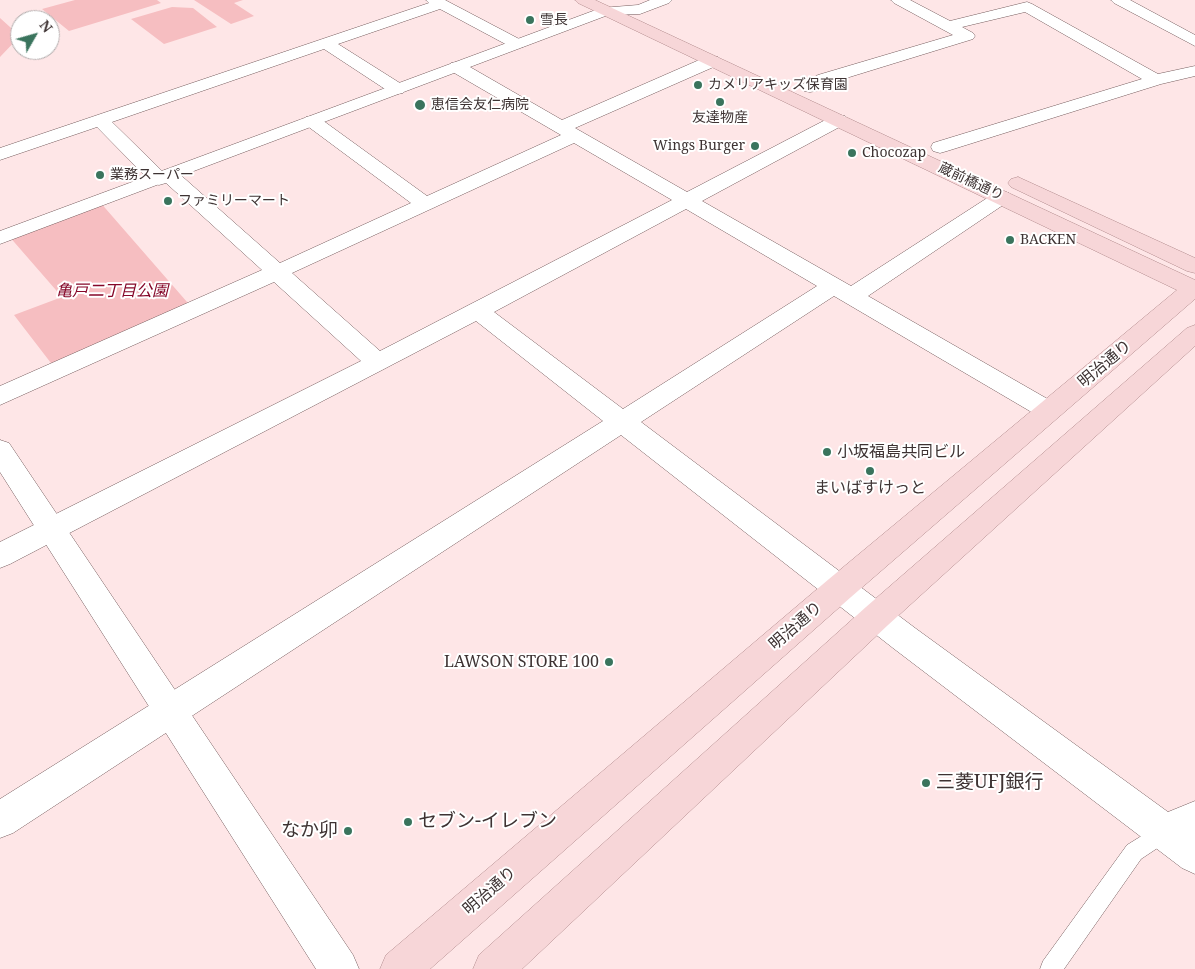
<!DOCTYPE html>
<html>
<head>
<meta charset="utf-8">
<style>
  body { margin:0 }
  #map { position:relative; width:1195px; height:969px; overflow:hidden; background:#fee6e7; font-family:"Noto Serif",serif }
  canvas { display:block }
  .north { position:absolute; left:10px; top:10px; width:50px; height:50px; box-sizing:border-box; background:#fff; border:1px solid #b2adad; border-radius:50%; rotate:52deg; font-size:14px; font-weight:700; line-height:20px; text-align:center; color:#3e3333 }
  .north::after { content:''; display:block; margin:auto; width:18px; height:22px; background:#3a745d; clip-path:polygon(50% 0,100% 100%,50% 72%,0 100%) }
</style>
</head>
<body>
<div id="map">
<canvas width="1195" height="969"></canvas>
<div class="north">N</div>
</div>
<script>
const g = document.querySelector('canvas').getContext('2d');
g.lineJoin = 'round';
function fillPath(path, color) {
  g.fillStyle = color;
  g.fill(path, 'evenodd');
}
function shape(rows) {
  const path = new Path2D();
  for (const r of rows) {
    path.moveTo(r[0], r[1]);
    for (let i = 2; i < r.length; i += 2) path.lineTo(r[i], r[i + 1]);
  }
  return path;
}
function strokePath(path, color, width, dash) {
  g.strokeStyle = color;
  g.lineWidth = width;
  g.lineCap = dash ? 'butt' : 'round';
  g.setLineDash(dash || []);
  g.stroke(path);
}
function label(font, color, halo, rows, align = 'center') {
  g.font = font + ' "Noto Serif","Noto Sans JP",serif';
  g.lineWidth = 4;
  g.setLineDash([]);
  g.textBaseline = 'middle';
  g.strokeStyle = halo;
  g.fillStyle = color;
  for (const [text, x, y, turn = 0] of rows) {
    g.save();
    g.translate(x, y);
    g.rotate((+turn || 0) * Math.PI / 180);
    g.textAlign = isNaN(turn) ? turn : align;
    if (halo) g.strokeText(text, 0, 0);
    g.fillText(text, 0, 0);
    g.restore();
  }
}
fillPath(shape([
  [75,0,157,0,161,3,69,31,42,9],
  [194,0,243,0,234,3,254,16,231,24],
  [172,7,193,8,217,27,164,44,131,19],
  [0,18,20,36,0,57],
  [99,201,194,310,54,367,14,315,62,297,8,235]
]), '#f6bec1');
const service = shape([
  [1164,822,1171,825,1174,832,1171,839,1141,859,1064,969,1040,969,1043,961,1127,845,1164,822]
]);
const minor = shape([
  [426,0,445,0,523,41,525,44,523,47,511,47,440,9,338,44,403,85,406,89,403,93,397,94,391,93,324,49,112,122,162,171,169,169,176,171,280,263,411,203,306,125,303,121,306,117,312,116,318,117,427,196,561,135,451,71,449,67,451,63,457,62,463,63,562,120,706,57,718,57,720,61,718,65,575,128,687,192,833,116,839,115,845,116,848,120,845,124,702,201,851,286,995,193,1002,191,1009,193,1012,197,1009,201,868,296,1058,405,1062,411,1058,417,1049,420,1040,417,834,296,641,422,915,628,1168,812,1195,801,1195,874,1182,868,893,648,621,435,13,833,0,838,0,799,603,421,476,321,10,564,0,568,0,542,361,361,274,282,0,405,0,386,262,270,166,183,159,185,152,183,97,127,0,160,0,148,429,3,426,0],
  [574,143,672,200,380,351,292,273,574,143],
  [686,209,817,286,623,409,494,312,686,209],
  [891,0,910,0,950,21,1027,2,1032,4,1158,74,1195,66,1195,76,1161,84,947,151,940,153,933,151,931,147,933,143,1142,79,1025,12,962,27,973,33,975,36,973,39,830,83,816,91,810,92,804,91,801,87,804,83,818,75,953,35,894,3,891,0],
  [1111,0,1130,0,1195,35,1195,46,1114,3,1111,0]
]);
const tertiary = shape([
  [650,0,672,0,669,3,640,14,608,15,0,244,0,231,601,8,638,5,650,0],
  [0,440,9,443,353,955,359,969,316,969,0,472,0,440]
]);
const primary = shape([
  [575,0,595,0,1195,280,1195,299,851,597,430,969,380,969,386,955,829,579,1177,290,578,3,575,0],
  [1018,177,1195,258,1195,273,1187,271,1011,187,1008,183,1011,179,1018,177],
  [1195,325,1195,346,888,625,522,969,473,969,479,955,866,607,1187,328,1195,325]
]);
strokePath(service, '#765d5e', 1);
strokePath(minor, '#765d5e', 1);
strokePath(tertiary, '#765d5e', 1);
strokePath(primary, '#b28b8d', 1);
fillPath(service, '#fff');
fillPath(minor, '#fff');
fillPath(tertiary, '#fff');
fillPath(primary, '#f7d6d8');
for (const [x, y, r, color] of [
  [530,20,5,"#3a745d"],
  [698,85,5,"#3a745d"],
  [720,102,5,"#3a745d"],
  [420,105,6,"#3a745d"],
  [755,146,5,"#3a745d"],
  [852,153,5,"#3a745d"],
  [100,175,5,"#3a745d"],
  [168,201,5,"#3a745d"],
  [1010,240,5,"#3a745d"],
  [827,452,5,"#3a745d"],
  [870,471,5,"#3a745d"],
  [609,662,5,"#3a745d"],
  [926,783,5,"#3a745d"],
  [408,822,5,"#3a745d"],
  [348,831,5,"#3a745d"]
]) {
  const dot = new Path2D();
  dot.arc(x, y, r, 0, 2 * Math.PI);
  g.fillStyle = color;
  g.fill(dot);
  strokePath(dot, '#fff', 2);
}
label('14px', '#3e3333', '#fff', [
  ["雪長",540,20],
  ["カメリアキッズ保育園",708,85],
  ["恵信会友仁病院",431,105],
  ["友達物産",720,118,"center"],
  ["Wings Burger",745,146,"right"],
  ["Chocozap",862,153],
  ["業務スーパー",110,175],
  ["ファミリーマート",178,201],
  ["BACKEN",1020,240]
], 'left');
label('14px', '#3e3333', '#fff', [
  ["蔵前橋通り",971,182,25]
]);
label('italic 16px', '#850729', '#fff', [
  ["亀戸二丁目公園",112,291]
]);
label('16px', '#3e3333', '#fff', [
  ["明治通り",1105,364,-40],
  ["明治通り",796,626,-41],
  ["明治通り",490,891,-41]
]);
label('16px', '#3e3333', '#fff', [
  ["小坂福島共同ビル",837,452],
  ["まいばすけっと",870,488,"center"],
  ["LAWSON STORE 100",599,662,"right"]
], 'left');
label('19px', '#3e3333', '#fff', [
  ["三菱UFJ銀行",936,783],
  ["セブン-イレブン",418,822],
  ["なか卯",338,831,"right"]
], 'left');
</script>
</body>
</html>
